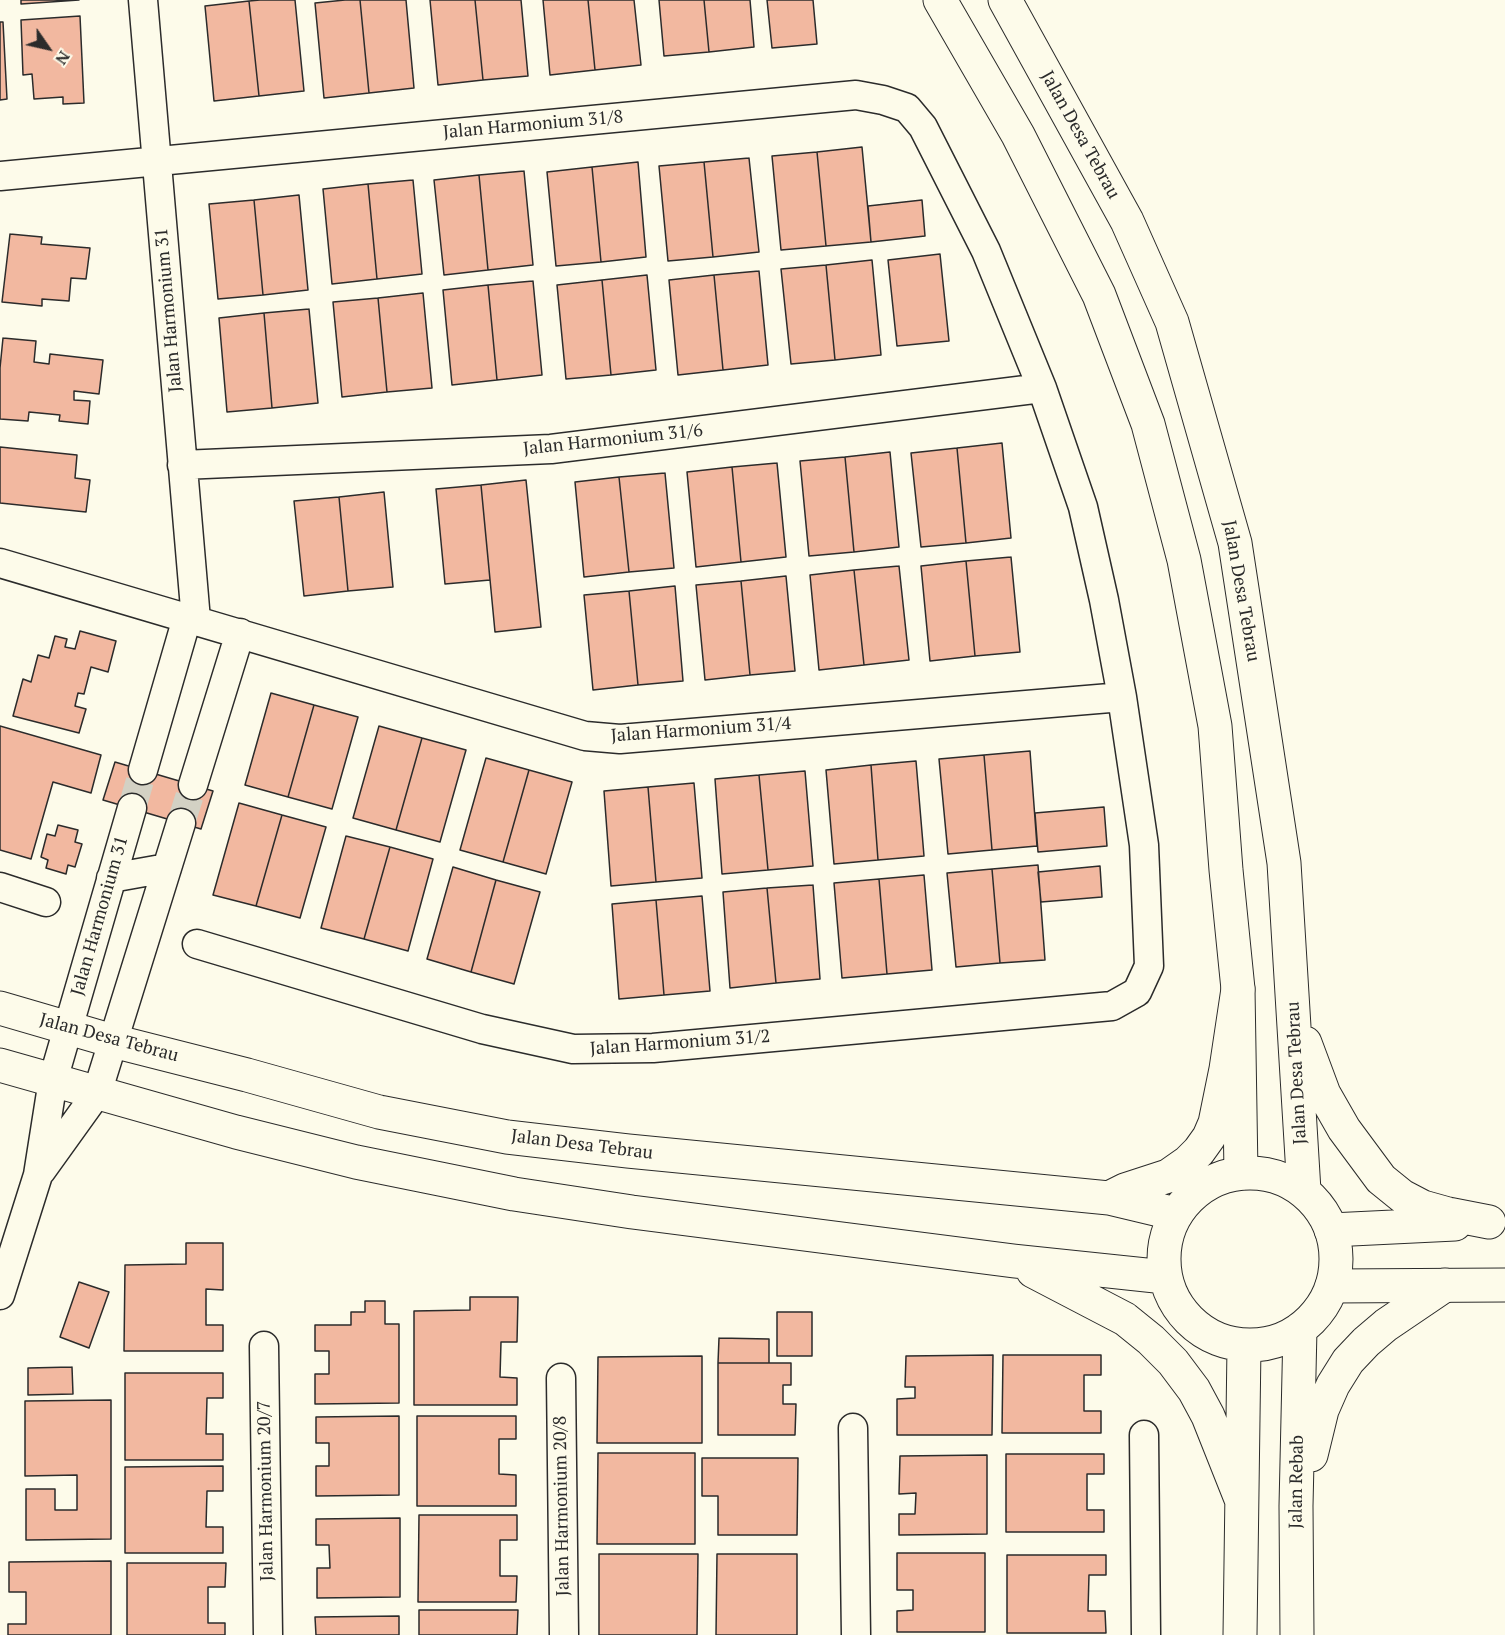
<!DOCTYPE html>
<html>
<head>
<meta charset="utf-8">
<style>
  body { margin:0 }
  #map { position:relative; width:1505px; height:1635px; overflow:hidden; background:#fdfbea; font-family:"PT Serif",serif }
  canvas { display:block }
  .north { position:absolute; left:18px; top:18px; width:60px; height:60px; -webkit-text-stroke:4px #fdfbea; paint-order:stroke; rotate:124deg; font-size:16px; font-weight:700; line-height:24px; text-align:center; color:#2b2b2b }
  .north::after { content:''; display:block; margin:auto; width:21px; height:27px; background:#2b2b2b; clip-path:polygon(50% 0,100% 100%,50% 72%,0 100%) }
</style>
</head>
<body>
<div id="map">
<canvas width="1505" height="1635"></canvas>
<div class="north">N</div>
</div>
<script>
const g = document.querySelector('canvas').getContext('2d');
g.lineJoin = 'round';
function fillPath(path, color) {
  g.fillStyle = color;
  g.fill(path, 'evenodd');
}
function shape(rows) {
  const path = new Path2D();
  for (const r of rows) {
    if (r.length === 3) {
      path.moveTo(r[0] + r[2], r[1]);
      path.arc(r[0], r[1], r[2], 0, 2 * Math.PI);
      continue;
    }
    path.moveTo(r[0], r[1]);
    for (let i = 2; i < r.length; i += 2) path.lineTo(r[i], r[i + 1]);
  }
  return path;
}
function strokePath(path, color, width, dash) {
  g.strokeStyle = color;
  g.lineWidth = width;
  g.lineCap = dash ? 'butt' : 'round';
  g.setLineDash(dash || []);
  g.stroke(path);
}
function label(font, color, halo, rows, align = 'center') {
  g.font = font + ' "PT Serif",serif';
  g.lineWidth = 4.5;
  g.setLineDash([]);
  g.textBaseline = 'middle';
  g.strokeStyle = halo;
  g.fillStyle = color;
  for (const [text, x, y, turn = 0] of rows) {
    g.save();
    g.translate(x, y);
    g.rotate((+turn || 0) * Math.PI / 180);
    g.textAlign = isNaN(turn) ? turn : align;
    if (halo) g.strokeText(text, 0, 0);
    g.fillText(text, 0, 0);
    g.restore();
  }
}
const building = shape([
  [21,0,79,0,21,4,21,0],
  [260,0,295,0,304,91,259,96,249,1,260,0],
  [345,0,360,0,369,93,324,98,315,3,345,0],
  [360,0,406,0,414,88,369,93,360,0],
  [430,0,475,0,483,80,438,85,430,0],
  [475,0,521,0,528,76,483,80,475,0],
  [543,0,588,0,595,70,550,75,543,0],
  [588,0,634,0,641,65,595,70,588,0],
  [659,0,704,0,709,52,664,56,659,0],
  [704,0,750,0,754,47,709,52,704,0],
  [767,0,813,0,817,44,772,48,767,0],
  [249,1,259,96,214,101,205,6,249,1],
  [80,16,84,103,63,104,63,97,34,99,32,74,23,75,21,20,80,16],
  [0,22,3,22,7,99,0,100,0,22],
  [862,147,871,242,826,246,817,152,862,147],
  [817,152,826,246,781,250,772,156,817,152],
  [749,158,759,252,713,257,704,162,749,158],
  [638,162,646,257,601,262,592,167,638,162],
  [704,162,713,257,668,261,659,166,704,162],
  [592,167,601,262,556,266,547,172,592,167],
  [524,171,533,265,488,270,479,175,524,171],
  [479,175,488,270,444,275,434,180,479,175],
  [413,180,422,274,377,279,368,184,413,180],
  [368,184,377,279,332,284,323,189,368,184],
  [299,195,308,290,263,295,254,200,299,195],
  [254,200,263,295,218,299,209,204,254,200],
  [922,200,925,236,871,242,868,206,922,200],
  [10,234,42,237,41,244,90,248,86,279,71,278,69,301,42,299,42,306,2,302,10,234],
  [940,254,949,341,897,346,888,260,940,254],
  [872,260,881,355,835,360,826,265,872,260],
  [826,265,835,360,791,364,781,269,826,265],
  [759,271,768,365,723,370,714,275,759,271],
  [647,275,656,370,611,375,602,280,647,275],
  [714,275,723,370,678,375,669,280,714,275],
  [602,280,611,375,566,379,557,285,602,280],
  [533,281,542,375,497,380,488,285,533,281],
  [488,285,497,380,452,385,443,290,488,285],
  [423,293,432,388,387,392,378,298,423,293],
  [378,298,387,392,342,397,333,302,378,298],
  [309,309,318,403,272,408,264,313,309,309],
  [264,313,272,408,227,412,219,318,264,313],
  [3,338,36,341,34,362,49,364,50,354,103,360,99,394,74,391,74,400,90,401,88,424,59,421,60,415,29,412,28,421,0,419,0,368,3,338],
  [1002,443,1011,538,966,543,957,448,1002,443],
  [0,447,77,455,75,478,90,480,86,512,0,503,0,447],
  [957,448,966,543,921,547,911,453,957,448],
  [890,452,899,547,854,552,845,457,890,452],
  [845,457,854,552,809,556,800,461,845,457],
  [777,463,786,557,741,562,732,467,777,463],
  [732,467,741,562,696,567,687,472,732,467],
  [665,473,674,568,629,572,619,477,665,473],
  [619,477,629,572,584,577,575,482,619,477],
  [526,480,541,627,495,632,481,485,526,480],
  [481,485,490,580,445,584,436,489,481,485],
  [384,492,393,587,348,591,339,497,384,492],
  [339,497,348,591,304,596,294,501,339,497],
  [1011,557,1020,652,975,656,966,561,1011,557],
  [966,561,975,656,930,661,921,566,966,561],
  [899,566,909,660,864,665,854,570,899,566],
  [854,570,864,665,819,670,810,575,854,570],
  [786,576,795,671,750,675,741,581,786,576],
  [741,581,750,675,705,680,696,585,741,581],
  [675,586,683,681,638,685,629,591,675,586],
  [629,591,638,685,593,690,584,595,629,591],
  [80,631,116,641,108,672,91,667,84,694,78,693,75,706,86,709,79,733,13,716,23,679,31,682,38,655,49,658,55,636,67,639,65,647,75,649,80,631],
  [271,693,314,705,288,797,245,785,271,693],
  [314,705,358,717,332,809,288,797,314,705],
  [0,726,101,755,91,793,53,782,31,859,0,850,0,726],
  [379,726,422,738,396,830,353,818,379,726],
  [422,738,466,750,440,842,396,830,422,738],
  [1030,751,1037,846,992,850,984,755,1030,751],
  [984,755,992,850,948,854,939,759,984,755],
  [486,758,529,770,503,862,460,850,486,758],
  [916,761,924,856,878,860,871,765,916,761],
  [115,762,213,791,201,829,103,800,115,762],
  [871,765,878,860,834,864,826,770,871,765],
  [529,770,572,782,546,874,503,862,529,770],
  [805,771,813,866,768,870,759,775,805,771],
  [759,775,768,870,722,874,715,779,759,775],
  [694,783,702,878,656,882,648,787,694,783],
  [648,787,656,882,611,886,604,791,648,787],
  [239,803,282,815,256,906,213,895,239,803],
  [1104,807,1107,846,1038,852,1035,813,1104,807],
  [282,815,326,827,300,918,256,906,282,815],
  [58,825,78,830,75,842,82,844,75,867,68,865,66,874,46,868,48,860,41,857,47,834,55,836,58,825],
  [346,836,390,847,364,939,321,928,346,836],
  [390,847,433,859,408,951,364,939,390,847],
  [1038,865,1045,960,1000,963,992,869,1038,865],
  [1100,866,1102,897,1041,902,1038,872,1100,866],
  [453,867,496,880,471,972,427,959,453,867],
  [992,869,1000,963,956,967,947,873,992,869],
  [924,875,932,970,887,974,879,879,924,875],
  [879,879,887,974,842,978,834,883,879,879],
  [496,880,540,892,514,984,471,972,496,880],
  [813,885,820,979,776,983,767,888,813,885],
  [767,888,776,983,730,988,723,892,767,888],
  [702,896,710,991,664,995,656,900,702,896],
  [656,900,664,995,619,999,612,904,656,900],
  [186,1243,223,1243,223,1290,206,1289,206,1325,223,1325,223,1351,124,1351,125,1265,186,1264,186,1243],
  [79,1282,109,1292,89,1348,60,1337,79,1282],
  [470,1297,518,1297,517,1342,501,1342,500,1377,517,1378,517,1405,414,1405,414,1311,470,1310,470,1297],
  [365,1301,385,1301,385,1324,399,1324,399,1403,315,1404,315,1374,329,1374,329,1351,315,1351,315,1325,351,1325,351,1312,365,1312,365,1301],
  [777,1312,812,1312,812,1356,777,1356,777,1312],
  [719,1338,769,1339,769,1363,718,1363,719,1338],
  [993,1355,992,1435,897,1435,897,1399,915,1398,915,1387,905,1387,906,1356,993,1355],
  [1003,1355,1101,1355,1101,1375,1084,1375,1084,1411,1101,1411,1101,1433,1002,1433,1003,1355],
  [702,1356,702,1443,597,1443,598,1357,702,1356],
  [718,1363,791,1363,791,1385,783,1385,783,1404,796,1404,795,1435,718,1435,718,1363],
  [72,1367,73,1394,28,1395,28,1368,72,1367],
  [125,1373,223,1373,223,1398,207,1398,206,1434,223,1434,223,1460,125,1460,125,1373],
  [111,1400,111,1539,26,1540,26,1489,55,1489,55,1510,77,1510,77,1475,25,1476,25,1401,111,1400],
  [399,1416,399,1495,316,1496,316,1466,329,1466,329,1443,316,1443,316,1417,399,1416],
  [417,1416,516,1416,516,1439,499,1439,499,1474,516,1475,516,1506,417,1506,417,1416],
  [598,1453,695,1453,695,1544,597,1544,598,1453],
  [1006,1454,1104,1454,1104,1474,1087,1474,1087,1510,1104,1510,1104,1532,1006,1532,1006,1454],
  [987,1455,987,1534,899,1535,899,1514,915,1514,916,1493,899,1494,900,1456,987,1455],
  [702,1458,798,1458,797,1535,718,1535,718,1496,702,1496,702,1458],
  [223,1466,223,1491,207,1491,206,1527,223,1527,223,1553,125,1553,125,1467,223,1466],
  [419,1515,517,1515,517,1540,500,1540,500,1576,517,1576,516,1602,418,1602,419,1515],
  [400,1518,400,1597,317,1598,317,1568,330,1568,329,1545,316,1545,316,1519,400,1518],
  [897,1553,985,1553,985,1632,897,1632,897,1611,913,1610,913,1590,897,1590,897,1553],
  [599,1554,698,1554,697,1635,599,1635,599,1554],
  [717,1554,797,1554,797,1635,716,1635,717,1554],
  [1007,1555,1106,1555,1106,1575,1089,1575,1088,1611,1105,1611,1106,1633,1007,1633,1007,1555],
  [111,1561,111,1635,8,1635,8,1624,26,1624,26,1592,9,1592,9,1562,111,1561],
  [127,1563,226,1563,225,1587,208,1587,208,1623,225,1623,225,1635,127,1635,127,1563],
  [419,1610,518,1610,517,1635,419,1635,419,1610],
  [399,1616,399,1635,316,1635,315,1617,399,1616]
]);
fillPath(building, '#f2b8a0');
strokePath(building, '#2b2b2b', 1.5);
strokePath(shape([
  [132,808,143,770],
  [181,823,193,785]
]), '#d3d1c4', 28, [28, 14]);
const minor = shape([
  [143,0,196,620],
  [0,176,856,95,883,100,907,108,923,127,986,251,1042,388,1083,507,1104,600,1122,697,1144,845,1149,966,1137,992,1112,1006,653,1048,573,1049,482,1029,197,944],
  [182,465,551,449,1042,388],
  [0,563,585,736,620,739,1122,697],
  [143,770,187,618],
  [193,785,240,633],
  [111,878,167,868],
  [0,887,46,902],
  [41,1171,97,1093,181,823],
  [0,1295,38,1175,53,1080,132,808],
  [264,1346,268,1635],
  [561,1378,564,1635],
  [853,1428,856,1635],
  [1144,1435,1146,1635]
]);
const tertiary = shape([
  [940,0,1018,135,1099,295,1148,424,1184,560,1215,726,1226,870,1238,989,1241,1173],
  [1005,0,1127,221,1172,322,1235,543,1284,863,1304,1191],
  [1305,1043,1324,1094,1344,1129,1381,1179,1402,1196,1423,1207,1448,1214,1489,1222],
  [1331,1230,1455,1224],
  [1332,1286,1505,1285]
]);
const secondary = shape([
  [0,1008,113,1041,247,1075,379,1112,507,1137,628,1151,1109,1198,1176,1214],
  [0,1065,236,1132,356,1162,514,1194,632,1212,1014,1261,1165,1277],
  [1250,1259,86],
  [1109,1198,1125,1190,1168,1176,1188,1162,1199,1151,1209,1137,1215,1123,1226,1069,1238,989],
  [1033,1271,1125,1319,1151,1340,1173,1362,1194,1390,1208,1416,1241,1499],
  [1311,1455,1322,1410,1333,1385,1348,1361,1366,1342,1386,1325,1445,1285],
  [1240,1635,1244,1346],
  [1297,1635,1296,1506,1300,1329]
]);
strokePath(minor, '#2b2b2b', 31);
strokePath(tertiary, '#2b2b2b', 35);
strokePath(secondary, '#2b2b2b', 35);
strokePath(minor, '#fdfbea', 28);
strokePath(tertiary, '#fdfbea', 33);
strokePath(secondary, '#fdfbea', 33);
label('18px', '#2b2b2b', '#fdfbea', [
  ["Jalan Harmonium 31/8",533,125,-5],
  ["Jalan Desa Tebrau",1080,135,61],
  ["Jalan Harmonium 31",169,310,-95],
  ["Jalan Harmonium 31/6",613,440,-6],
  ["Jalan Desa Tebrau",1241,591,80],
  ["Jalan Harmonium 31/4",701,730,-4],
  ["Jalan Harmonium 31",100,916,-74],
  ["Jalan Desa Tebrau",109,1038,15],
  ["Jalan Harmonium 31/2",680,1043,-4],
  ["Jalan Desa Tebrau",1297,1073,-93],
  ["Jalan Desa Tebrau",582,1145,7],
  ["Jalan Rebab",1297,1482,-89],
  ["Jalan Harmonium 20/7",266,1491,-91],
  ["Jalan Harmonium 20/8",562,1506,-91]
]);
</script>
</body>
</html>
